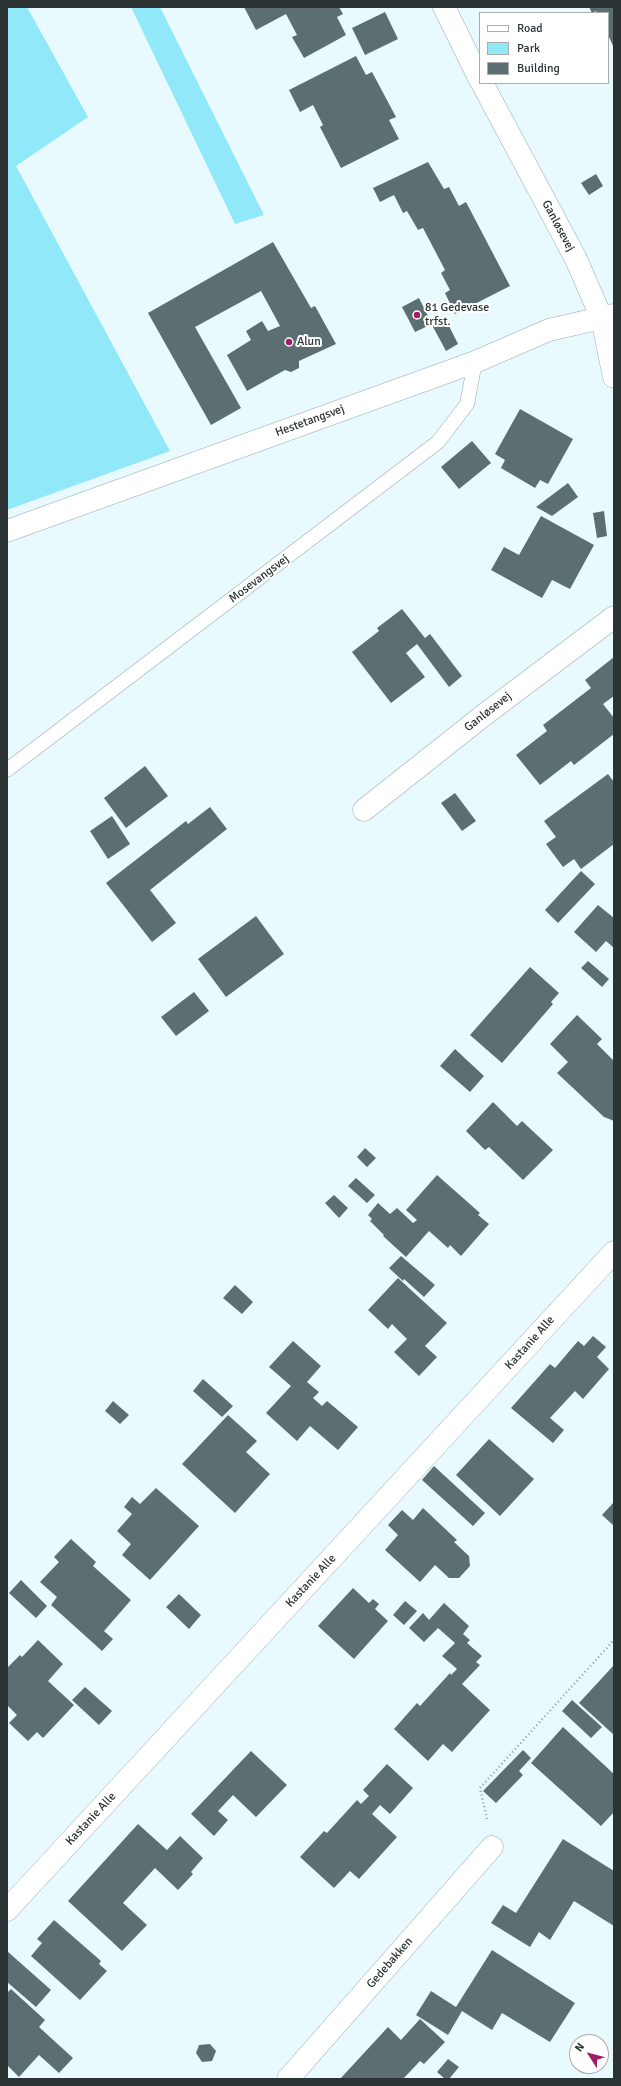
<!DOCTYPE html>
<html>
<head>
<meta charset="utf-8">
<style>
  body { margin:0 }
  #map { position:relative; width:621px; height:2086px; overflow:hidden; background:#e8fafe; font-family:Signika,sans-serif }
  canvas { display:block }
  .frame { position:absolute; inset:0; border:8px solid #2b3335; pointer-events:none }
  .legend { position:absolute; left:479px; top:12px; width:130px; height:72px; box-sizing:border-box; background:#fff; border:1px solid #aaadae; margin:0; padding:5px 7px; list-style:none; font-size:12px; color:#2b3335 }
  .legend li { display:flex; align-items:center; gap:8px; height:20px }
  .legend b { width:20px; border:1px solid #aaadae }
  .north { position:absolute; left:569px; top:2034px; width:40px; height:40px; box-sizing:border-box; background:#fff; border:1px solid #aaadae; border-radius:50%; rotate:306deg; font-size:11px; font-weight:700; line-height:16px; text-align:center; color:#2b3335 }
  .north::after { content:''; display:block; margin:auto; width:14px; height:18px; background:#a01d6c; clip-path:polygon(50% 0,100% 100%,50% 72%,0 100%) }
</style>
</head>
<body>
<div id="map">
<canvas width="621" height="2086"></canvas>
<div class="frame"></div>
<ul class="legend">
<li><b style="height:5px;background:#fff"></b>Road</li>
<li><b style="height:11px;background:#91e8f8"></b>Park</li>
<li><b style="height:11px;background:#5b6f73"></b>Building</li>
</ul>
<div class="north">N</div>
</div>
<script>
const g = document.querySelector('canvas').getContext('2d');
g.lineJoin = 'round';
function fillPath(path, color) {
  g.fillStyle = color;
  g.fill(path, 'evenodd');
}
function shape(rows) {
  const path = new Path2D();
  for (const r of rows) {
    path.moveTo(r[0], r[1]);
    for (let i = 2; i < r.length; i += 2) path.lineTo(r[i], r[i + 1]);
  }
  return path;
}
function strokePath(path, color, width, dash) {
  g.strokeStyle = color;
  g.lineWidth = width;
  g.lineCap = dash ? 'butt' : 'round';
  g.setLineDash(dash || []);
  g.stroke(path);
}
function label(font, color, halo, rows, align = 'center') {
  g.font = font + ' Signika,sans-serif';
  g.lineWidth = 4;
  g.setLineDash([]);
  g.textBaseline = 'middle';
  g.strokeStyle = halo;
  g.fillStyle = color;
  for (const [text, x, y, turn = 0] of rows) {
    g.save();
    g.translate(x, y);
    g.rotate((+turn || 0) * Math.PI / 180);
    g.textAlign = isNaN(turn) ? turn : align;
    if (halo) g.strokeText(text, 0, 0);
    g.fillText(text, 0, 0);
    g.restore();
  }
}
fillPath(shape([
  [7,7,27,7,88,117,16,166,170,451,7,510],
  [131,7,160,7,264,215,235,224]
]), '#91e8f8');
fillPath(shape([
  [244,7,339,7,343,14,337,17,346,35,304,58,292,37,297,35,286,14,256,30],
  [589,7,614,7,614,48,608,35,608,13,597,13,596,11,592,13],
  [385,12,398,39,365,55,352,28],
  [356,56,366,75,372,72,396,117,389,120,399,139,341,168,320,127,323,125,313,105,300,112,289,90],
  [428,162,444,189,449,187,459,206,466,202,510,286,455,314,445,293,450,290,441,273,445,270,423,228,418,230,407,211,403,213,394,195,380,202,373,188],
  [596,174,603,186,589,195,581,183],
  [273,242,311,308,315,306,336,344,299,361,299,368,291,372,285,370,247,391,227,355,251,340,246,331,262,321,268,331,280,326,261,291,195,327,241,408,211,425,148,313],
  [419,298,432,324,415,332,402,307],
  [445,318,458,344,446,351,432,325],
  [520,409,573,439,548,484,540,480,535,488,501,468,505,460,495,454],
  [472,441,491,463,459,489,441,467],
  [568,483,578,497,552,516,536,507],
  [604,511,607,536,597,538,593,513],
  [541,516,594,545,570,589,552,580,542,598,491,570,504,547,519,555],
  [402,609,425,638,430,634,462,676,449,687,417,644,406,653,425,677,391,703,352,652,379,631,377,628],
  [614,657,614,696,603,704,614,718,614,734,574,765,571,761,540,785,516,755,547,731,543,725,591,688,585,680],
  [145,766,168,796,126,828,104,798],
  [608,774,614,782,614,844,581,869,574,859,563,867,546,844,556,837,544,821],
  [455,793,476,821,462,831,441,803],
  [210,807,227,829,150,890,176,923,152,942,106,883,186,821,188,824],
  [112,816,130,844,108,859,90,831],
  [581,871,595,884,558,923,545,910],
  [598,905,614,918,614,948,606,941,596,952,574,932],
  [256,916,284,954,226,997,198,959],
  [588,961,609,979,602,987,581,968],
  [530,967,559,993,551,1002,553,1004,502,1063,470,1035],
  [194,992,209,1011,176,1036,161,1017],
  [577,1015,602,1039,597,1044,614,1061,614,1121,604,1117,557,1073,568,1062,550,1044],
  [455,1049,484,1076,470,1092,440,1066],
  [493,1102,517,1126,522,1121,553,1150,523,1180,489,1147,485,1150,466,1131],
  [365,1148,376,1158,367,1167,357,1157],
  [437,1175,480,1213,478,1215,489,1224,461,1256,450,1245,448,1248,429,1231,406,1257,383,1236,384,1235,370,1221,372,1219,368,1215,378,1203,390,1214,397,1208,413,1223,417,1220,406,1210],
  [356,1178,375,1195,367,1203,348,1186],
  [334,1195,348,1208,339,1218,325,1203],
  [401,1256,435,1285,424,1297,404,1279,403,1281,389,1268],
  [398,1278,447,1323,425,1346,437,1357,419,1376,394,1352,407,1339,392,1324,388,1329,368,1310],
  [235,1285,253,1302,242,1314,223,1298],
  [593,1336,606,1347,597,1357,609,1369,583,1399,575,1391,550,1418,564,1430,553,1443,511,1408,550,1364,555,1368,578,1341,584,1346],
  [293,1341,321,1366,307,1382,319,1392,313,1398,322,1406,327,1401,358,1427,338,1450,310,1426,297,1441,266,1413,291,1386,269,1367],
  [203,1379,233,1406,222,1417,193,1391],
  [113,1401,129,1415,120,1424,105,1411],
  [228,1415,257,1441,246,1452,270,1474,235,1513,182,1464],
  [489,1439,534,1479,500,1516,456,1475],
  [434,1466,485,1513,473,1526,422,1480],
  [156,1488,199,1526,150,1580,122,1555,131,1544,117,1531,132,1514,124,1507,132,1497,140,1504],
  [614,1502,614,1526,602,1515],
  [423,1508,457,1540,454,1542,469,1556,470,1566,459,1578,449,1578,435,1565,420,1582,385,1550,398,1535,388,1525,402,1510,413,1520],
  [71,1539,96,1562,93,1566,131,1600,104,1631,113,1639,102,1651,51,1605,57,1597,40,1582,59,1562,54,1557],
  [21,1580,47,1606,36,1618,9,1593],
  [353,1588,369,1603,373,1599,379,1604,375,1609,388,1621,354,1659,318,1626],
  [179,1594,201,1615,189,1629,166,1607],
  [405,1601,417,1611,404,1625,393,1615],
  [444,1603,469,1626,463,1634,470,1640,467,1643,482,1656,476,1662,480,1665,462,1684,490,1710,452,1752,443,1744,428,1761,394,1729,417,1703,420,1706,450,1673,451,1675,457,1669,442,1656,455,1643,438,1628,424,1642,409,1628,423,1613,429,1620],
  [38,1640,63,1664,48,1681,74,1705,43,1738,37,1732,28,1741,9,1723,17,1715,7,1705,7,1668,20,1655,22,1657],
  [614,1665,614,1735,579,1703],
  [85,1687,112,1711,99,1725,72,1700],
  [572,1700,602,1727,591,1738,562,1711],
  [563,1727,614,1774,614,1812,601,1826,531,1763],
  [523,1750,531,1758,519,1771,523,1775,496,1803,483,1791],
  [251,1751,287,1785,256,1817,233,1795,218,1811,228,1820,214,1836,191,1814],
  [387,1764,413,1788,390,1814,380,1805,372,1814,397,1837,359,1879,350,1871,334,1888,300,1857,324,1831,327,1833,357,1800,361,1804,369,1796,363,1790],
  [138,1824,167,1850,180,1836,203,1858,191,1872,193,1874,178,1890,155,1868,123,1903,147,1925,122,1951,68,1901],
  [563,1839,614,1871,614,1926,574,1901,550,1940,539,1932,530,1947,491,1923,503,1905,516,1913],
  [54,1920,101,1961,99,1964,107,1971,80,2000,31,1956,42,1943,37,1939],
  [492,1950,575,2003,550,2042,502,2013,492,2030,462,2011,448,2035,416,2015,431,1991,456,2007],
  [7,1951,51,1990,36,2007,7,1982],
  [11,1989,45,2020,39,2027,73,2058,59,2073,39,2055,19,2077,7,2065,7,1993],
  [420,2019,445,2042,424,2064,420,2061,403,2079,340,2079,388,2027,401,2040],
  [210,2044,216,2051,212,2061,202,2062,196,2053,199,2045],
  [448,2059,459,2067,449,2079,445,2079,437,2072]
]), '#5b6f73');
const lane = shape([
  [7,770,438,442,467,404,475,362]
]);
const street = shape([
  [7,531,475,362,549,330,614,315],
  [364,810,484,715,614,617],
  [7,1910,614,1252],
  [288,2079,492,1847]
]);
const secondary = shape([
  [444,7,480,80],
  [482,83,576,259,602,319,614,377]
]);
strokePath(lane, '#97acb0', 15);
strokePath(street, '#97acb0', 23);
strokePath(secondary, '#97acb0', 23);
strokePath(shape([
  [487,1819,480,1788,614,1640]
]), '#919ea1', 2.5, [1, 3]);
strokePath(lane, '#fff', 14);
strokePath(street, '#fff', 22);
strokePath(secondary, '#fff', 22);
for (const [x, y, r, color] of [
  [417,315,4,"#a01d6c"],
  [289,342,4,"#a01d6c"]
]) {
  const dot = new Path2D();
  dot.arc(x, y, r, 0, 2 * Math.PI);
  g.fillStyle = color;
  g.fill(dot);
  strokePath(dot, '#fff', 1.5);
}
label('12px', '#2b3335', '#fff', [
  ["Ganløsevej",558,226,62],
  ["Hestetangsvej",310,421,-20],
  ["Mosevangsvej",259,579,-37],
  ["Ganløsevej",488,712,-38],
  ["Kastanie Alle",530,1343,-48],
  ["Kastanie Alle",311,1581,-47],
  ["Kastanie Alle",91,1819,-47],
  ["Gedebakken",390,1963,-49]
]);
label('12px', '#2b3335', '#fff', [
  ["81 Gedevase",425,308],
  ["trfst.",425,322],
  ["Alun",297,342]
], 'left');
</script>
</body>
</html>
